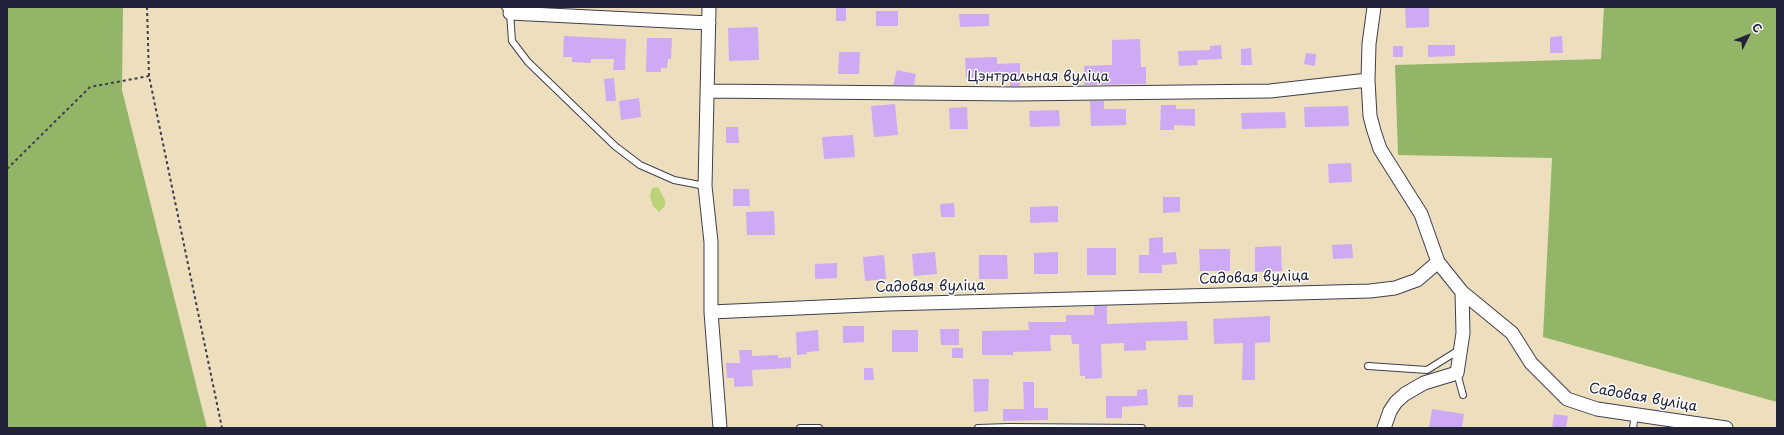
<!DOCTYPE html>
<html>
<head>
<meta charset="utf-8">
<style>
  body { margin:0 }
  #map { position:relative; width:1784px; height:435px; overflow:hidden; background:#eddfbd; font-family:"Playpen Sans",sans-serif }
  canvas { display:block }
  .frame { position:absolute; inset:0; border:8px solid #22223b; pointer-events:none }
  .north { position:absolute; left:1728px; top:16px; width:40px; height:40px; -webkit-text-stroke:3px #fff; paint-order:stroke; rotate:48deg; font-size:11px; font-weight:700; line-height:16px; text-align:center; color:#22223b }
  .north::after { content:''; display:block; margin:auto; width:14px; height:18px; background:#22223b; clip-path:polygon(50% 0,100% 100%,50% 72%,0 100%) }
</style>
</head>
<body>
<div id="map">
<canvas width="1784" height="435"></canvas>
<div class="frame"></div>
<div class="north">С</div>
</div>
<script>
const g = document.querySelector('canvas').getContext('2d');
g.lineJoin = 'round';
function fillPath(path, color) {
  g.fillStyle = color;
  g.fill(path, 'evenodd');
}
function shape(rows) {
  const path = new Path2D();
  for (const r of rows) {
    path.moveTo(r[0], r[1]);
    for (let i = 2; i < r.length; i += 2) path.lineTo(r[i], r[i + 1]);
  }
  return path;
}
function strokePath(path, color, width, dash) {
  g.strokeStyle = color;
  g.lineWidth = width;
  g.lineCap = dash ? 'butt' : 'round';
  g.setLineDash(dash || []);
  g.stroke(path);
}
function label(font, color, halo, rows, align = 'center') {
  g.font = font + ' "Playpen Sans",sans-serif';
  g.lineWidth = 3;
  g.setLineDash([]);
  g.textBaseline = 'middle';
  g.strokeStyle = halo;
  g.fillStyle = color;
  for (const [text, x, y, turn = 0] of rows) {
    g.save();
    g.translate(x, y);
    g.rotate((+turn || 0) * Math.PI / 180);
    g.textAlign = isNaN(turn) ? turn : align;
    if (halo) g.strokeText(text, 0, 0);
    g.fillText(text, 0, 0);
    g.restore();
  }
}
fillPath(shape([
  [658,187,665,200,665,206,659,212,653,206,650,197,652,188]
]), '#bad378');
fillPath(shape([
  [7,7,123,7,122,90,207,428,7,428],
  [1604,7,1777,7,1777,402,1543,337,1552,158,1398,155,1395,65,1601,59]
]), '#93b568');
fillPath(shape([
  [836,7,846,7,846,21,836,21],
  [1405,7,1429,7,1429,27,1406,28],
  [876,11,898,11,898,26,876,26],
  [959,14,989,14,989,26,960,27],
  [758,27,759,60,729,61,728,28],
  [564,36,626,39,625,70,613,70,614,59,591,59,591,63,572,62,572,57,563,57],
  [1562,36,1563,53,1550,53,1550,37],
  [647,38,672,38,671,59,668,59,667,68,661,68,661,72,646,72],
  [1140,39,1141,67,1146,67,1146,84,1084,85,1084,66,1112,65,1112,40],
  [1221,45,1222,59,1197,60,1198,65,1179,66,1178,51,1210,50,1210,46],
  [1428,45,1455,45,1455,56,1428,57],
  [1393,46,1403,46,1403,57,1393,57],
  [1251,48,1252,65,1241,65,1241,49],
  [839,52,860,52,859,74,838,74],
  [1306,53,1316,54,1315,66,1304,64],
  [997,57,997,64,1020,63,1020,86,1010,86,1010,77,966,78,965,58],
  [897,70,916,74,914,85,893,85],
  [614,78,616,101,606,101,604,79],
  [639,98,641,117,621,120,619,101],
  [1090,101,1104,101,1104,109,1126,109,1126,125,1091,126],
  [895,104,898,135,874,137,871,106],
  [1161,105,1176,105,1176,109,1195,109,1195,126,1174,125,1174,130,1160,130],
  [1348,106,1349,126,1305,127,1304,107],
  [967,107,968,129,950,129,949,108],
  [1059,110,1060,126,1030,127,1029,111],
  [1285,112,1286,128,1242,129,1241,113],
  [726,127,738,127,739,143,726,143],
  [853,135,855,157,824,159,822,137],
  [1351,163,1352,182,1329,183,1328,164],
  [733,189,749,189,750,206,733,206],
  [1163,197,1180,197,1180,212,1163,213],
  [954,203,955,217,941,217,940,204],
  [1058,206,1058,222,1030,223,1030,207],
  [774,211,775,235,747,235,746,212],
  [1163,237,1163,253,1176,252,1177,264,1162,265,1162,273,1139,273,1139,255,1149,255,1149,238],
  [1352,244,1353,258,1333,259,1332,245],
  [1281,246,1282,271,1255,272,1255,247],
  [1087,248,1116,248,1116,275,1087,275],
  [1199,249,1230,249,1230,271,1200,271],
  [935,252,937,274,914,276,912,254],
  [1058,252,1058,274,1034,274,1034,253],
  [884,255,886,279,865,281,863,257],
  [979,255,1007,255,1008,279,979,279],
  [837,263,837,278,815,279,815,264],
  [1094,306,1107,306,1107,324,1187,321,1188,340,1146,341,1146,350,1124,351,1124,343,1101,344,1102,378,1085,379,1085,376,1080,376,1079,344,1072,344,1071,335,1050,335,1051,351,1013,352,1013,355,982,355,982,331,1029,330,1028,322,1066,322,1066,315,1094,315],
  [1270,316,1270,342,1255,343,1255,380,1242,380,1243,343,1214,344,1213,319],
  [843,326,864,326,864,342,843,343],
  [940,329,959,329,959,345,941,345],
  [818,330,819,351,807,352,807,354,797,355,796,332],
  [892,330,918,330,918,352,892,352],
  [952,348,963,348,963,358,952,358],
  [739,350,752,350,752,356,778,355,778,358,791,357,791,368,752,370,753,386,734,387,734,378,727,378,726,363,740,363],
  [864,368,873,368,874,380,864,380],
  [973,379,989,379,988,411,974,412],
  [1023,382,1034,382,1034,408,1048,408,1048,420,1003,421,1003,409,1024,409],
  [1147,389,1148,405,1122,407,1122,418,1106,418,1106,396,1137,396,1137,390],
  [1178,395,1193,395,1193,407,1178,407],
  [1432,409,1464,414,1462,428,1429,428],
  [1554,414,1568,416,1566,428,1552,428]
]), '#ceaaf4');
const lane = shape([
  [505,7,510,13,512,41,528,62,615,146,640,165,674,180,705,186],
  [1368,366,1427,370,1459,350],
  [1457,373,1463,395],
  [800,428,819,428],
  [978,428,1009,427,1142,428],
  [1633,428,1635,414]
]);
const street = shape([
  [709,7,705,186,711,242,711,312,720,428],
  [1374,7,1369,44,1368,80,1370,116,1374,131,1380,149,1421,214,1438,262],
  [510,13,709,23],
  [707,91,1016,94,1270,91,1368,80],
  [711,312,888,304,1370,291,1395,288,1417,280,1438,262,1462,292,1512,333,1531,363,1567,399,1597,409,1726,428],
  [1384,428,1390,411,1396,402,1405,394,1424,383,1457,373,1463,333,1462,292]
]);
strokePath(lane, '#403e4e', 8);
strokePath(street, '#403e4e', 15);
strokePath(shape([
  [147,7,149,76,222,428],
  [7,169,90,87,149,76]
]), '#403e4e', 2, [3, 3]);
strokePath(lane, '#fff', 6);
strokePath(street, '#fff', 13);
label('14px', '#22223b', '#fff', [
  ["Цэнтральная вуліца",1038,77],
  ["Садовая вуліца",1254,278,-2],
  ["Садовая вуліца",930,287,-1],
  ["Садовая вуліца",1643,398,10]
]);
</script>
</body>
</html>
